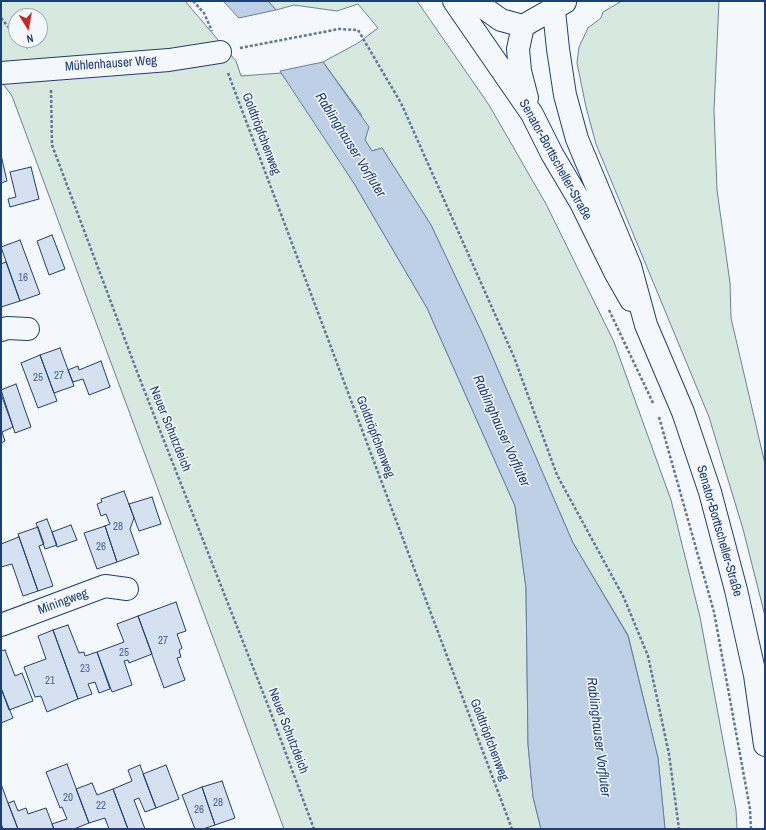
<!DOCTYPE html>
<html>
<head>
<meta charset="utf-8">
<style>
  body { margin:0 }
  #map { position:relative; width:766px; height:830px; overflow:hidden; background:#f4f7fb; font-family:"Archivo Narrow",sans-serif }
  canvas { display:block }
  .frame { position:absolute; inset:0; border:2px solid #1d3f73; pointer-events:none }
  .north { position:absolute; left:8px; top:8px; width:40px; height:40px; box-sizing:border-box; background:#f4f7fb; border:1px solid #9eadc5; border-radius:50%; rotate:169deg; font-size:11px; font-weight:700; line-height:16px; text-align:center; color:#1d3f73 }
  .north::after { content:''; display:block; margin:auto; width:14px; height:18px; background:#c62828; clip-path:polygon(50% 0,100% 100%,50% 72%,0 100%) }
</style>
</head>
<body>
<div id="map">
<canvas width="766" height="830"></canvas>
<div class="frame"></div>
<div class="north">N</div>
</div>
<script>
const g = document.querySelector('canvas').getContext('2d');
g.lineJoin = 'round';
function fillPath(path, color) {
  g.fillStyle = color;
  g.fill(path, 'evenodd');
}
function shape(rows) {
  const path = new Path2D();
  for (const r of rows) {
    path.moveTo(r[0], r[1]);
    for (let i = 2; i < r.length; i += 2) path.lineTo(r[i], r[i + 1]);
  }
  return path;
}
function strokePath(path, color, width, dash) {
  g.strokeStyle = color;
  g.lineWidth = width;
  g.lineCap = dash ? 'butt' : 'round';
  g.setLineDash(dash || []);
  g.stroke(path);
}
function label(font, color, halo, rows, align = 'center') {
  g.font = font + ' "Archivo Narrow",sans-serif';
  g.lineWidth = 3;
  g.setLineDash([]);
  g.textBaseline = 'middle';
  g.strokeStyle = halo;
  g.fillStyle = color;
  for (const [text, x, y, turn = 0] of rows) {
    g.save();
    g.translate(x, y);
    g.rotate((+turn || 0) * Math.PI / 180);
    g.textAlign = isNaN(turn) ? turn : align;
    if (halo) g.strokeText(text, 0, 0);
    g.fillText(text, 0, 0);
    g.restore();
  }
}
const green = shape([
  [1,1,185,1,236,61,241,76,281,73,310,114,355,185,427,308,515,506,526,588,528,744,533,797,541,829,284,829,12,96,1,81,1,1],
  [16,16,40,16,40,40,16,40,16,16],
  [268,1,417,1,489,105,546,204,614,342,671,500,700,617,736,810,737,829,665,829,658,758,628,635,573,543,483,335,431,225,382,148,372,151,365,140,361,114,323,62,358,43,378,28,358,4,337,11,294,5,276,10,268,1],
  [622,1,719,1,714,110,717,190,730,283,731,318,765,464,765,616,743,529,709,417,596,144,586,107,577,63,579,47,588,28,601,18,603,12,622,1]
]);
fillPath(green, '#d7e8df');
strokePath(green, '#687fa3', 1);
const water = shape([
  [223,1,268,1,276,10,239,18,223,1],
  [323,62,369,127,365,140,372,151,382,148,431,225,483,335,573,543,628,636,658,758,665,829,541,829,533,797,528,744,526,588,515,506,427,308,355,185,280,71,323,62]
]);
fillPath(water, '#bed0e5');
strokePath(water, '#687fa3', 1);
const building = shape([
  [1,155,7,181,1,183,1,155],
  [31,167,39,199,10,207,8,199,16,197,10,172,31,167],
  [52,235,65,269,49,275,37,241,52,235],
  [20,240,40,294,20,301,1,247,20,240],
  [6,262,20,301,1,307,1,264,6,262],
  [60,348,74,386,54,393,40,355,60,348],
  [40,355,57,401,38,408,21,363,40,355],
  [101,361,110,387,89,395,83,379,73,382,68,370,78,366,79,370,101,361],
  [16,384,31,427,15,433,1,390,16,384],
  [1,394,13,427,2,432,5,441,1,443,1,394],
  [124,491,134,518,130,529,139,554,117,562,105,526,110,524,106,514,101,516,97,504,102,502,101,499,124,491],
  [152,497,161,524,139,531,129,504,152,497],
  [47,519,57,545,45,549,36,523,47,519],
  [71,525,77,540,57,547,52,532,71,525],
  [105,526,117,562,97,569,84,533,105,526],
  [38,527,44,544,39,546,53,586,38,591,18,534,38,527],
  [19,537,38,591,23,596,12,564,1,567,1,544,19,537],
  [176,602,186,631,177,634,182,648,179,650,181,657,177,658,185,680,164,688,138,616,176,602],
  [138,616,152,654,129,663,128,660,124,661,132,685,112,692,97,652,124,642,117,624,138,616],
  [68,625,79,653,84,652,85,656,97,652,110,689,99,693,95,682,88,684,92,694,78,699,53,630,68,625],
  [53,630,78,699,47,712,41,696,35,697,24,667,46,659,38,636,53,630],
  [5,650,15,676,22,673,33,701,9,710,1,688,1,651,5,650],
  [1,688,13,718,1,723,1,688],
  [67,764,89,823,74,829,54,829,52,824,67,819,62,807,60,808,46,772,67,764],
  [140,765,156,808,145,812,139,798,134,800,145,829,128,829,113,789,132,781,128,770,140,765],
  [166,765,179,799,156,808,143,774,166,765],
  [222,781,235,818,215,825,202,787,222,781],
  [92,783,97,795,113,789,128,829,109,829,105,818,89,823,76,789,92,783],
  [1,784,8,803,18,829,3,829,1,823,1,784],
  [202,787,215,825,203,829,195,829,182,795,202,787],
  [14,801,18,811,26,808,28,814,46,808,54,829,18,829,8,803,14,801]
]);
fillPath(building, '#d5e0f0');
strokePath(building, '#1d3f73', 1);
const minor = shape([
  [454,1,532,114,552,154,581,203,615,272,631,300],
  [474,1,501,20,523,26],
  [553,1,558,49,565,95,577,139,630,266,646,325,683,412,710,492,736,590,755,675,765,745],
  [1,73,169,60,220,52],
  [527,98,520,71,518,49,523,26,565,2],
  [1,330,7,328,28,329],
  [1,625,105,586,127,589]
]);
strokePath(minor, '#1d3f73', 24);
strokePath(shape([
  [193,1,204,13,212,31],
  [1,18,16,36],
  [20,40,28,48],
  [240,48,339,29,358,30,401,103,514,357,557,475,624,598,648,656,669,754,679,829],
  [228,73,512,829],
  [51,90,52,145,139,377,269,708,314,829],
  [609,310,653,403],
  [659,417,714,612,750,809,751,829]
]), '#5e769c', 2.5, [3, 2]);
strokePath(minor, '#f4f7fb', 22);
label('11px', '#4b6792', null, [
  ["16",23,278],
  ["27",59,376],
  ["25",38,378],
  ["28",118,527],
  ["26",101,547],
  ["27",163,641],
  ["25",124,653],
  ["23",85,669],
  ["21",50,681],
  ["20",68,798],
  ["28",218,803],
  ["22",101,806],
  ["26",199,810]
]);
label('13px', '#1d3f73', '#f4f7fb', [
  ["Mühlenhauser Weg",111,64,-4],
  ["Goldtröpfchenweg",261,134,69],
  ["Senator-Borttscheller-Straße",555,160,61],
  ["Neuer Schutzdeich",170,429,68],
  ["Goldtröpfchenweg",375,437,69],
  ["Senator-Borttscheller-Straße",719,531,74],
  ["Miningweg",63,602,-20],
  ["Neuer Schutzdeich",288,731,69],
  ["Goldtröpfchenweg",489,740,69]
]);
label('italic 14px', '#1d3f73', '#f4f7fb', [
  ["Rablinghauser Vorfluter",350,145,58],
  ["Rablinghauser Vorfluter",501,431,66],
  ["Rablinghauser Vorfluter",598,737,83]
]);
</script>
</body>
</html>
